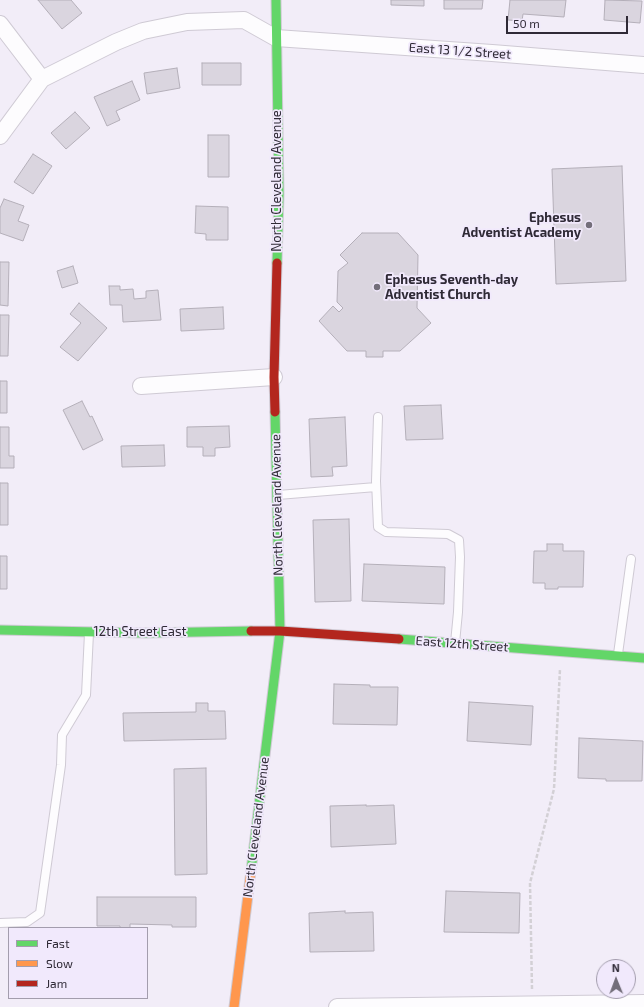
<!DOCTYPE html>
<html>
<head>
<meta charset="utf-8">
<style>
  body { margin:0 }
  #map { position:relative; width:644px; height:1007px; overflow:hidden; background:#f2edf8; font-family:"Exo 2",sans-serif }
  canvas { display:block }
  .legend { position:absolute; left:8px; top:927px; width:140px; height:72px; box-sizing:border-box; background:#f1e9fc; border:1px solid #a39dad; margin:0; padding:5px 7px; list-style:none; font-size:12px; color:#2f2a36 }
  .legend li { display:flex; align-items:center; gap:8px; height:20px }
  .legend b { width:20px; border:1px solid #a39dad }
  .north { position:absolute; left:596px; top:959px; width:40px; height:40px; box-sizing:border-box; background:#f1e9fc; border:1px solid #a39dad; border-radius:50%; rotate:359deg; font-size:11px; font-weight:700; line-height:16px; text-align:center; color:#2f2a36 }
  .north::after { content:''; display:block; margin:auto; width:14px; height:18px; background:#736e7a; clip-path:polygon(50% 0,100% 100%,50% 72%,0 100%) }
  .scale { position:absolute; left:506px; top:16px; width:122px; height:18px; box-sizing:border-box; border:2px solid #2f2a36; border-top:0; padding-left:5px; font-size:12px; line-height:14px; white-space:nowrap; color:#2f2a36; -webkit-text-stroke:3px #f1e9fc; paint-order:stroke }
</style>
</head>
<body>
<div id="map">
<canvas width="644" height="1007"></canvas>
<ul class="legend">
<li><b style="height:5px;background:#63d668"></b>Fast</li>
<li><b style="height:5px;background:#ff974d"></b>Slow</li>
<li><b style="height:5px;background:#b3261e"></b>Jam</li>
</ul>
<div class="north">N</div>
<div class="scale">50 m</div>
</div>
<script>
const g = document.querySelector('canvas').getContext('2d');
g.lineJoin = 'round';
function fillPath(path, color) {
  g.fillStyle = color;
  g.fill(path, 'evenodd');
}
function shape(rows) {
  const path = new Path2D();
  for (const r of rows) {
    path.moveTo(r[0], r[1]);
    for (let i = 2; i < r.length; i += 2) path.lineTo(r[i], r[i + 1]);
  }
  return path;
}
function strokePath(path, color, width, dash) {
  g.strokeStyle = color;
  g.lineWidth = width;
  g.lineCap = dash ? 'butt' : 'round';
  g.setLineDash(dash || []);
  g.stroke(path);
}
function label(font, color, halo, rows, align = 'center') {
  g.font = font + ' "Exo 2",sans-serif';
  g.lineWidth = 3.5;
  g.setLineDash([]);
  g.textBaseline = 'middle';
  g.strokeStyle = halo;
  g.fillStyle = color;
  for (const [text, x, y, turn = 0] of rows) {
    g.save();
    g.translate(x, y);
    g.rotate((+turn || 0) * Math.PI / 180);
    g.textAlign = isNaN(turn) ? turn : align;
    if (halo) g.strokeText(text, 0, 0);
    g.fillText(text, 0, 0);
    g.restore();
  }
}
const building = shape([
  [38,0,71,0,82,13,62,29,38,0],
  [391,0,424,0,424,6,391,5,391,0],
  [444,0,483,0,482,9,444,9,444,0],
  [510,0,566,0,564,17,523,14,522,21,508,20,510,0],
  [605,0,642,1,640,23,604,20,605,0],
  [202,63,241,63,241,85,202,85,202,63],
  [177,68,180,88,147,94,144,73,177,68],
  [132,81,140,100,116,111,120,120,107,126,94,97,132,81],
  [75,112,90,128,66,149,51,133,75,112],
  [208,135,229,135,229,177,208,177,208,135],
  [33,154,52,166,33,194,14,182,33,154],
  [622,166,626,281,556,284,552,169,622,166],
  [4,199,24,206,18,221,29,225,23,241,0,233,0,208,4,199],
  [196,206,228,207,228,240,206,240,206,234,195,233,196,206],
  [362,233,398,233,418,255,417,308,431,323,400,351,383,351,383,357,366,357,366,351,347,351,319,321,333,306,339,312,343,308,337,302,338,271,348,263,340,255,362,233],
  [0,262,9,262,8,306,0,305,0,262],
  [73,266,78,283,62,288,57,271,73,266],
  [109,286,120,286,120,290,133,289,134,299,146,298,146,291,158,290,161,320,123,322,122,305,110,305,109,286],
  [79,303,107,328,78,361,60,347,81,323,70,314,79,303],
  [223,307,224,329,181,331,180,309,223,307],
  [0,315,9,315,8,356,0,356,0,315],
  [0,381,7,381,7,413,0,413,0,381],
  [82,401,90,417,92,416,103,440,83,450,63,410,82,401],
  [441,405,443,439,406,440,404,406,441,405],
  [345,417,347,466,332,467,333,476,311,477,309,419,345,417],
  [229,426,230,447,215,448,215,456,203,456,203,447,187,447,187,427,229,426],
  [0,427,9,427,9,456,14,456,14,468,0,468,0,427],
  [164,445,165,466,122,467,121,446,164,445],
  [0,483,8,483,8,525,0,525,0,483],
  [349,519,351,601,315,602,313,520,349,519],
  [547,544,563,544,563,551,584,551,583,587,558,587,558,589,545,589,545,583,533,583,534,551,547,551,547,544],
  [0,556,7,556,7,589,0,589,0,556],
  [364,564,445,567,444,604,362,601,364,564],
  [334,684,370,685,370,687,398,687,397,725,333,724,334,684],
  [469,702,533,706,531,745,467,741,469,702],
  [196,703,208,703,208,711,225,711,226,739,124,741,123,713,196,712,196,703],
  [579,738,643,741,642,781,606,781,606,779,578,778,579,738],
  [206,768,207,874,175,875,174,769,206,768],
  [366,805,366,806,394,805,396,844,331,847,330,806,366,805],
  [446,891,520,893,519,933,444,932,446,891],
  [97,897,196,897,196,927,172,927,172,925,130,924,130,928,120,928,120,926,97,926,97,897],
  [345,911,345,913,373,912,374,951,310,952,309,913,345,911]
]);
fillPath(building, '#dad5df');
strokePath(building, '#b4afb9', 1);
const lane = shape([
  [378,417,376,481,378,527,386,532,448,534,459,540,460,557,458,612,455,643],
  [278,495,376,487],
  [618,654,631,559],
  [0,923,27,922,40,913,61,765,62,735,86,695,89,633]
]);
const street = shape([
  [0,24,42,79],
  [0,136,42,79,116,42,143,31,187,22,244,20,276,38,492,53,644,65],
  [141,386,274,377],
  [337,1007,644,1003]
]);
const fast = shape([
  [276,0,279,194,277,263],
  [0,630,145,633,251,631],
  [399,639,644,658],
  [251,871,280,631,275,412]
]);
const slow = shape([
  [234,1007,251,871]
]);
const jam = shape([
  [275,412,274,377,277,263],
  [251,631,280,631,399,639]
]);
strokePath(lane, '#cfcad4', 10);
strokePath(street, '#cfcad4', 18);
strokePath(fast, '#cfcad4', 11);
strokePath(slow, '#cfcad4', 11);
strokePath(jam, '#cfcad4', 11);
strokePath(shape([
  [532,989,530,883,554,789,560,669]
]), '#d3d0d5', 2.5, [4, 2]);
strokePath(lane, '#fdfcfe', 8);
strokePath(street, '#fdfcfe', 16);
strokePath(fast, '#63d668', 9);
strokePath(slow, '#ff974d', 9);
strokePath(jam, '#b3261e', 9);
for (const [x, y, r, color] of [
  [589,225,4,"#736e7a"],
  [377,287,4,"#736e7a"]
]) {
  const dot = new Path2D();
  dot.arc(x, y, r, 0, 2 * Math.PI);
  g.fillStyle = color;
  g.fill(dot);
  strokePath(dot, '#f1e9fc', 1.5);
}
label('13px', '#2f2a36', '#f1e9fc', [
  ["East 13 1/2 Street",460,51,4],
  ["North Cleveland Avenue",277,181,-90],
  ["North Cleveland Avenue",277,505,-91],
  ["12th Street East",140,632],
  ["East 12th Street",462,644,4],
  ["North Cleveland Avenue",256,827,-83]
]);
label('bold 13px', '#2f2a36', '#f1e9fc', [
  ["Ephesus",581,218],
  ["Adventist Academy",581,233],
  ["Ephesus Seventh-day",385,280,"left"],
  ["Adventist Church",385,295,"left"]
], 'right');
</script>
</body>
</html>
